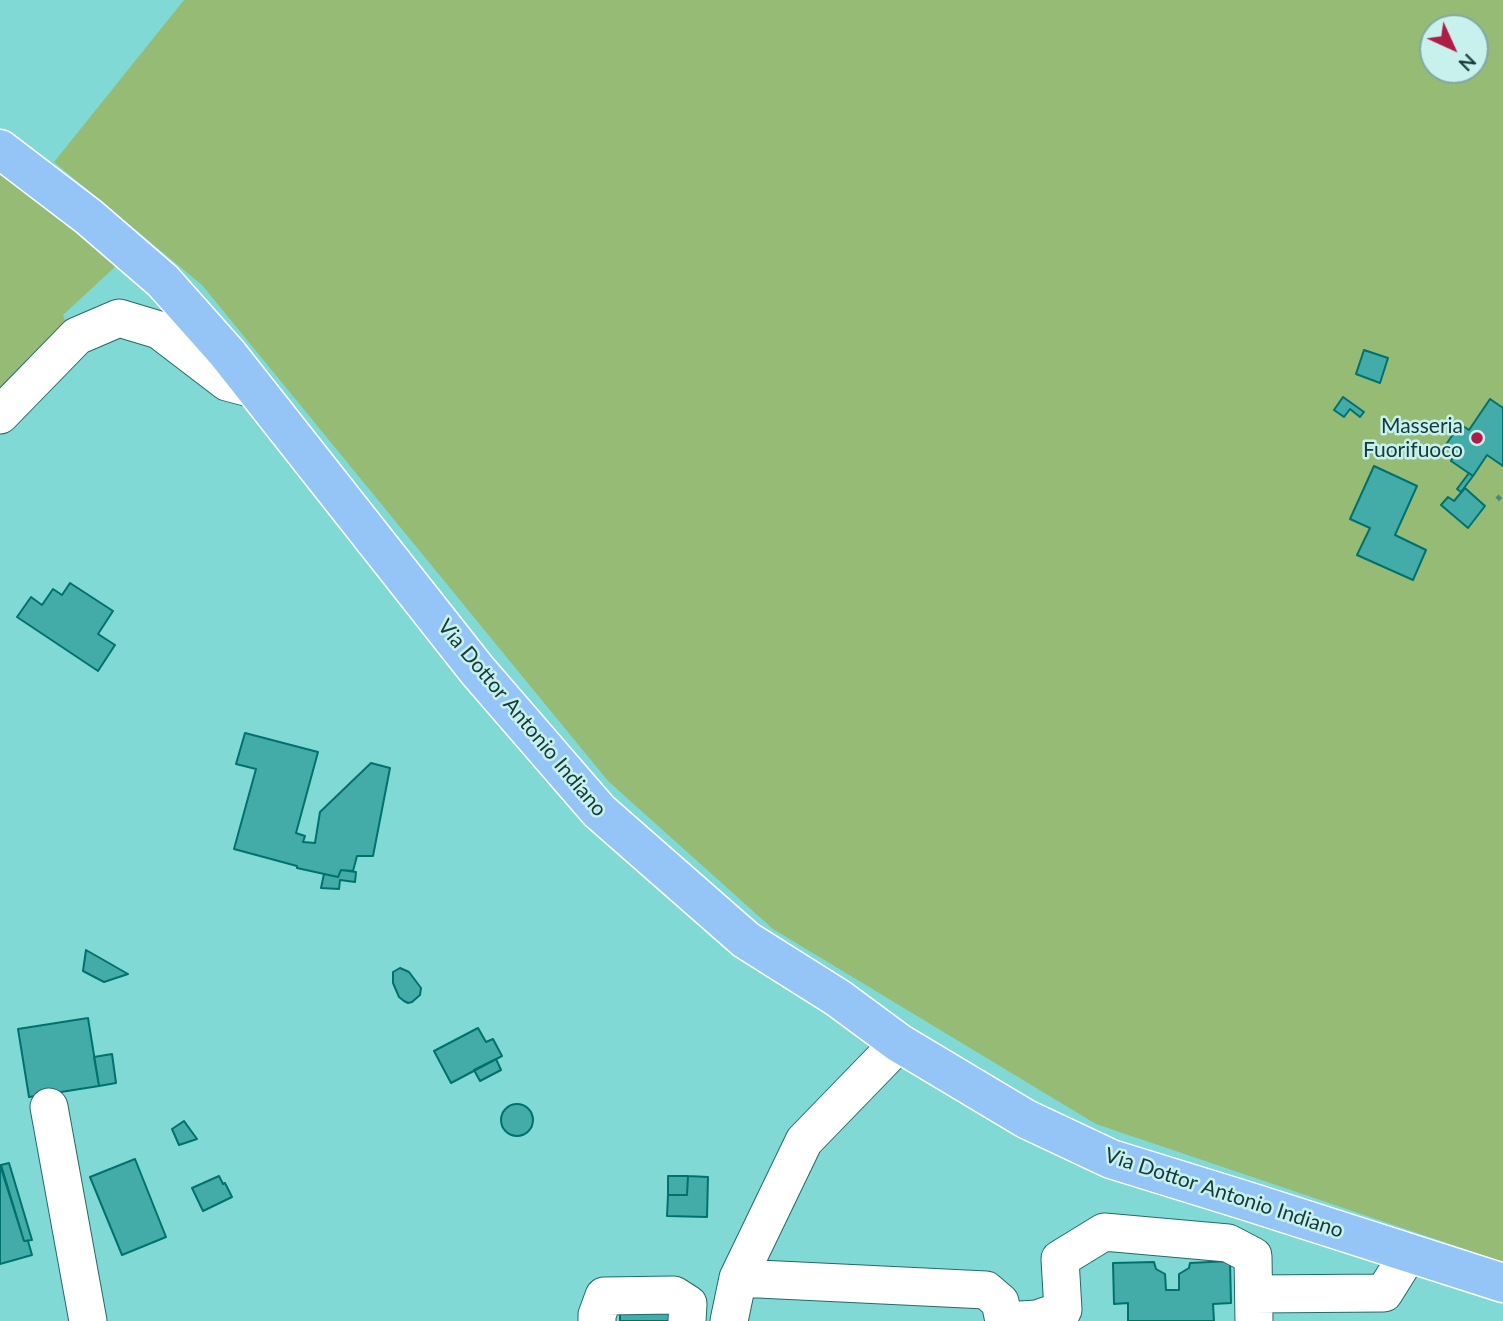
<!DOCTYPE html>
<html>
<head>
<meta charset="utf-8">
<style>
  body { margin:0 }
  #map { position:relative; width:1503px; height:1321px; overflow:hidden; background:#81d9d5; font-family:Lato,sans-serif }
  canvas { display:block }
  .north { position:absolute; left:1419px; top:14px; width:70px; height:70px; box-sizing:border-box; background:#c8f1ee; border:2px solid #80a8a6; border-radius:50%; rotate:135deg; font-size:19px; font-weight:700; line-height:28px; text-align:center; color:#153a39 }
  .north::after { content:''; display:block; margin:auto; width:24px; height:32px; background:#af1c46; clip-path:polygon(50% 0,100% 100%,50% 72%,0 100%) }
</style>
</head>
<body>
<div id="map">
<canvas width="1503" height="1321"></canvas>
<div class="north">N</div>
</div>
<script>
const g = document.querySelector('canvas').getContext('2d');
g.lineJoin = 'round';
function fillPath(path, color) {
  g.fillStyle = color;
  g.fill(path, 'evenodd');
}
function shape(rows) {
  const path = new Path2D();
  for (const r of rows) {
    if (r.length === 3) {
      path.moveTo(r[0] + r[2], r[1]);
      path.arc(r[0], r[1], r[2], 0, 2 * Math.PI);
      continue;
    }
    path.moveTo(r[0], r[1]);
    for (let i = 2; i < r.length; i += 2) path.lineTo(r[i], r[i + 1]);
  }
  return path;
}
function strokePath(path, color, width, dash) {
  g.strokeStyle = color;
  g.lineWidth = width;
  g.lineCap = dash ? 'butt' : 'round';
  g.setLineDash(dash || []);
  g.stroke(path);
}
function label(font, color, halo, rows, align = 'center') {
  g.font = font + ' Lato,sans-serif';
  g.lineWidth = 5;
  g.setLineDash([]);
  g.textBaseline = 'middle';
  g.strokeStyle = halo;
  g.fillStyle = color;
  for (const [text, x, y, turn = 0] of rows) {
    g.save();
    g.translate(x, y);
    g.rotate((+turn || 0) * Math.PI / 180);
    g.textAlign = isNaN(turn) ? turn : align;
    if (halo) g.strokeText(text, 0, 0);
    g.fillText(text, 0, 0);
    g.restore();
  }
}
fillPath(shape([
  [184,0,1503,0,1503,1262,1096,1124,773,929,608,781,202,285,54,162],
  [1433,28,1475,28,1475,70,1433,70],
  [0,171,118,264,63,315,69,330,0,402]
]), '#95bb74');
const building = shape([
  [1364,350,1388,358,1380,383,1356,374,1364,350],
  [1343,397,1364,412,1360,417,1350,409,1344,417,1334,410,1343,397],
  [1490,399,1503,408,1503,466,1487,455,1473,476,1451,461,1455,453,1445,446,1460,424,1469,430,1490,399],
  [1374,466,1417,486,1395,535,1426,550,1413,580,1357,555,1370,528,1350,519,1374,466],
  [1469,473,1473,476,1461,492,1457,489,1469,473],
  [1465,488,1485,506,1468,528,1441,505,1448,497,1454,501,1465,488],
  [70,583,113,611,98,634,115,645,98,671,17,617,31,597,42,605,53,589,62,595,70,583],
  [245,733,318,752,296,833,305,836,303,842,315,843,320,812,371,763,390,768,373,856,357,856,353,871,341,870,338,877,297,868,297,866,234,849,256,769,236,764,245,733],
  [341,870,356,872,355,882,340,880,339,889,321,888,324,874,338,877,341,870],
  [86,950,128,974,104,982,83,971,86,950],
  [400,968,409,972,421,988,420,995,412,1002,408,1003,404,1001,399,997,393,983,393,972,400,968],
  [88,1018,99,1086,29,1097,18,1029,88,1018],
  [478,1028,486,1042,493,1039,502,1056,451,1083,434,1051,478,1028],
  [112,1054,116,1083,99,1086,94,1057,112,1054],
  [496,1059,501,1070,480,1081,474,1070,496,1059],
  [517,1120,16],
  [184,1121,197,1139,179,1145,172,1129,184,1121],
  [135,1159,166,1237,122,1255,90,1177,135,1159],
  [9,1163,32,1240,24,1241,1,1165,9,1163],
  [0,1165,24,1241,28,1241,32,1255,0,1264,0,1165],
  [219,1176,223,1184,225,1183,232,1197,203,1211,192,1188,219,1176],
  [668,1176,688,1176,687,1195,668,1195,668,1176],
  [688,1176,708,1177,707,1217,667,1216,668,1195,687,1195,688,1176],
  [1230,1261,1231,1303,1213,1304,1214,1321,1128,1321,1128,1303,1114,1304,1113,1263,1154,1262,1156,1269,1165,1274,1166,1290,1179,1290,1179,1274,1189,1268,1190,1263,1230,1261],
  [620,1312,670,1312,670,1321,620,1321,620,1312]
]);
fillPath(building, '#44aca8');
strokePath(building, '#01716e', 2);
const minor = shape([
  [0,415,77,336,119,318,159,330,227,382,257,390],
  [49,1107,88,1321],
  [738,1278,986,1290,1000,1302,1004,1321],
  [1254,1294,1384,1293,1409,1253],
  [597,1321,597,1315,604,1296,674,1295,688,1304,687,1321],
  [729,1321,738,1278,804,1141,899,1043],
  [1004,1321,1037,1319,1063,1310,1060,1259,1104,1232,1228,1243,1253,1256,1254,1321]
]);
const major = shape([
  [0,149,89,217,163,281,227,353,477,670,599,811,746,940,838,998,899,1043,1026,1119,1111,1159,1250,1202,1503,1283]
]);
strokePath(minor, '#246a67', 39);
strokePath(major, '#fff', 41);
strokePath(shape([
  [1497,496,1503,502]
]), '#498683', 4.5, [5, 3.5]);
strokePath(minor, '#fff', 37);
strokePath(major, '#95c5f7', 38);
for (const [x, y, r, color] of [
  [1477,438,7,"#af1c46"]
]) {
  const dot = new Path2D();
  dot.arc(x, y, r, 0, 2 * Math.PI);
  g.fillStyle = color;
  g.fill(dot);
  strokePath(dot, '#c8f1ee', 2.5);
}
label('21px', '#153a39', '#c8f1ee', [
  ["Masseria",1463,426],
  ["Fuorifuoco",1463,450]
], 'right');
label('21px', '#153a39', '#c8f1ee', [
  ["Via Dottor Antonio Indiano",522,718,50],
  ["Via Dottor Antonio Indiano",1224,1193,18]
]);
</script>
</body>
</html>
